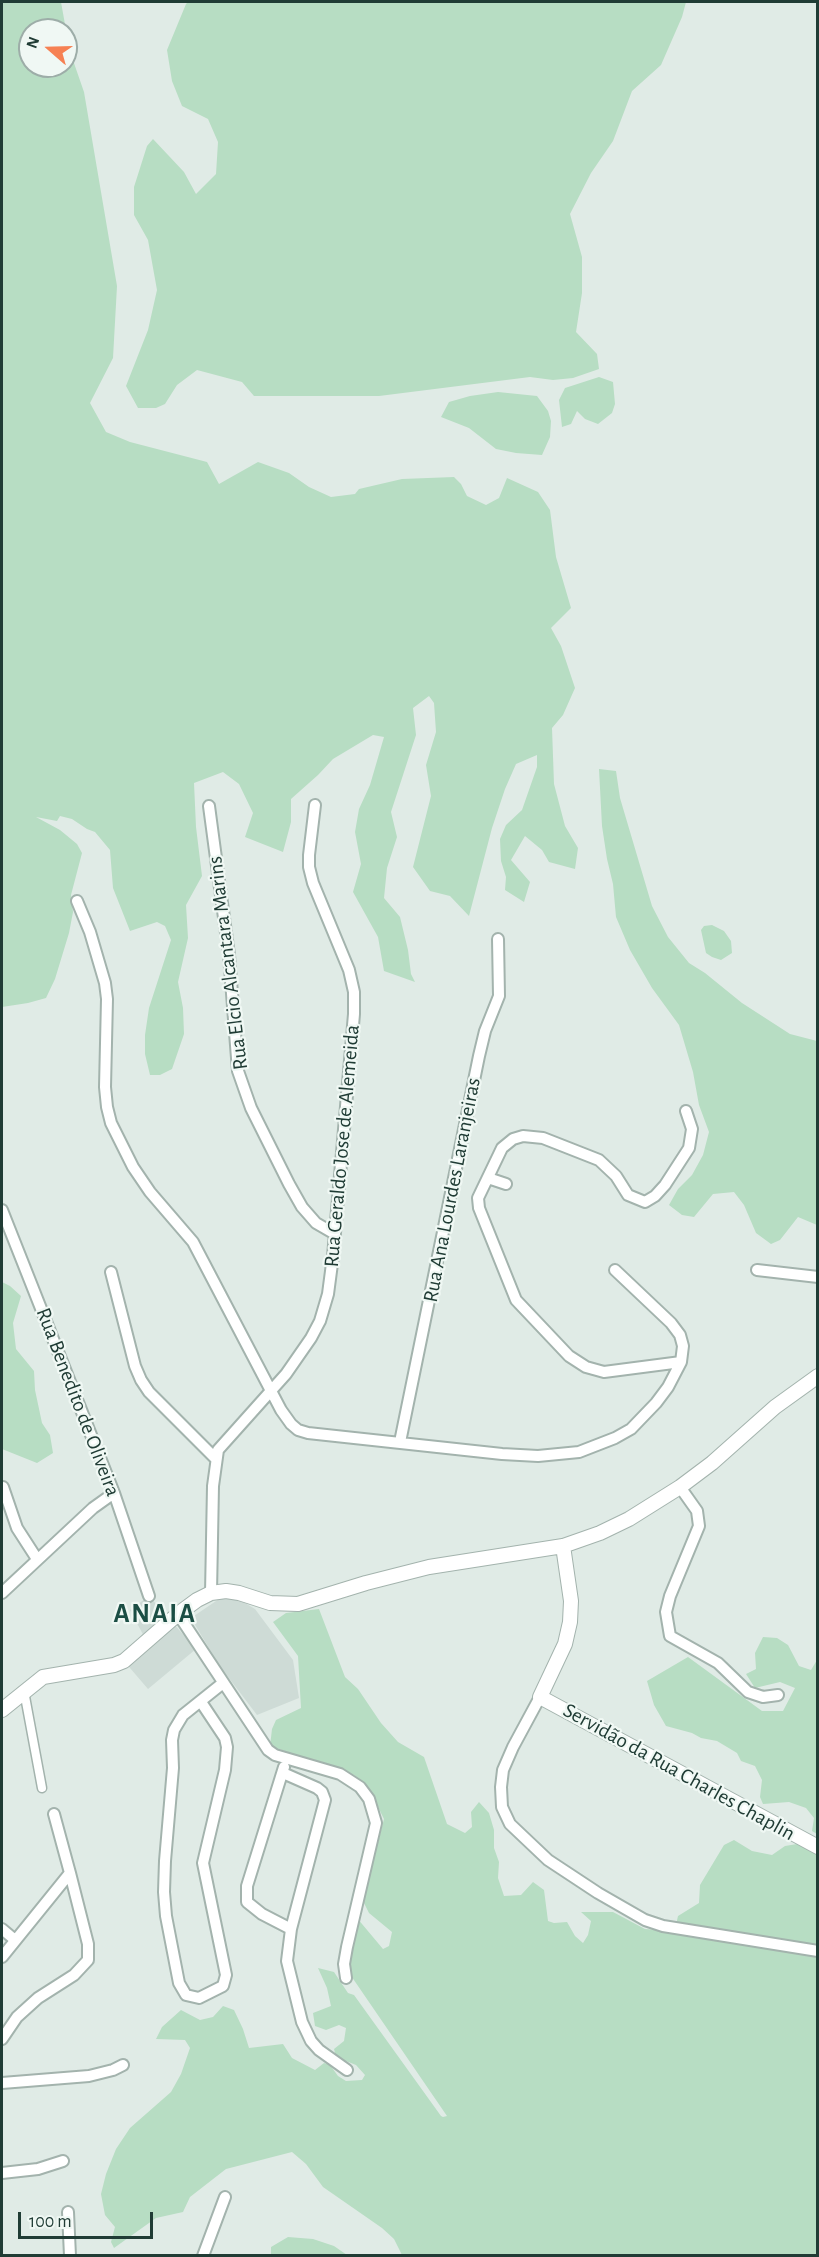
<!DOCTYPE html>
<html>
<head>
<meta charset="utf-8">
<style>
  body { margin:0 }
  #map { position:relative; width:819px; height:2257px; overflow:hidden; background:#e0ebe6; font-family:"Alegreya Sans",sans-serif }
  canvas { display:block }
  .frame { position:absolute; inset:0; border:3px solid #203c35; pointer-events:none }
  .north { position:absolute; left:18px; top:18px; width:60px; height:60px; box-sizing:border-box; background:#f0f8f4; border:2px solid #9dada8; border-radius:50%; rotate:290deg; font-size:16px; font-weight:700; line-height:24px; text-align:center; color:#203c35 }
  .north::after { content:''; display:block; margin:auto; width:21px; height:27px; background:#f68153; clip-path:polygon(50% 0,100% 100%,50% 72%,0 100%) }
  .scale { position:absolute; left:18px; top:2212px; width:135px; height:27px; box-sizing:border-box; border:3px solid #203c35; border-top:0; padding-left:8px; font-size:18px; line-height:21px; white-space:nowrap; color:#203c35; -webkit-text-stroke:4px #f0f8f4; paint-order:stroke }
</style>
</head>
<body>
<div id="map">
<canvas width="819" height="2257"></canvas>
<div class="frame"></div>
<div class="north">N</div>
<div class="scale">100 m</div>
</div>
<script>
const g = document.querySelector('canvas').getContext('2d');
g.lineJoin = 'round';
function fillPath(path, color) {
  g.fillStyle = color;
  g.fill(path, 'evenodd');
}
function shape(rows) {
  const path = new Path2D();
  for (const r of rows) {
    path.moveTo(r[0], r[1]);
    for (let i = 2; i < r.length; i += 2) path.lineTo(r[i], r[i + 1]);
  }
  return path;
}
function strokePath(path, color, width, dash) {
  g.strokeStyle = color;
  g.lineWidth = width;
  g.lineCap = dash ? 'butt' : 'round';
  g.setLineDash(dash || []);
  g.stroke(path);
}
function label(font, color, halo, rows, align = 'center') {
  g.font = font + ' "Alegreya Sans",sans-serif';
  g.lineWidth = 4.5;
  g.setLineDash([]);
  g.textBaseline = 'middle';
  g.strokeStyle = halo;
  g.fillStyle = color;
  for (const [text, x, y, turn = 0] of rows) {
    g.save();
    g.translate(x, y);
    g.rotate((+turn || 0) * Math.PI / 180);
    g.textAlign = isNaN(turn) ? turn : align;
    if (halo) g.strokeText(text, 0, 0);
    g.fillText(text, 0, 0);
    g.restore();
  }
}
fillPath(shape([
  [149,1596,196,1649,148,1689,124,1661,147,1642,130,1610],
  [235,1597,255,1609,293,1660,299,1698,257,1715,219,1665,191,1618,219,1599]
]), '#cedbd6');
fillPath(shape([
  [2,2,61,2,66,30,30,30,30,66,66,66,66,33,67,43,84,92,117,286,113,358,90,403,106,432,130,442,207,462,219,484,258,462,289,473,309,487,331,497,355,494,359,489,402,479,454,477,461,484,467,496,486,505,499,498,507,478,538,492,550,510,556,557,571,608,551,628,561,646,575,688,563,715,552,728,554,784,565,826,578,848,575,869,549,862,542,850,525,836,511,860,530,882,524,902,505,890,506,877,501,861,500,839,506,825,522,810,537,767,537,755,516,764,505,789,492,828,469,916,450,896,430,891,413,867,431,796,426,765,436,732,434,703,429,696,413,708,416,735,391,812,397,837,387,868,384,898,400,917,408,950,411,974,415,982,384,971,378,937,353,892,361,864,355,832,359,809,370,785,384,737,373,735,333,759,318,775,291,799,291,822,283,852,245,837,253,813,239,784,223,772,194,783,196,827,202,876,186,905,188,938,178,982,183,1008,184,1034,172,1069,160,1075,150,1075,145,1054,145,1035,149,1008,171,940,165,926,157,922,130,931,113,888,110,850,95,832,87,829,72,819,60,816,57,821,36,817,60,830,77,844,82,853,71,895,73,912,69,933,55,979,46,998,28,1003,2,1007],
  [188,2,686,2,682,17,661,65,632,91,613,141,591,173,570,214,582,257,582,293,576,332,597,354,599,369,573,378,553,380,530,377,379,396,254,396,242,382,197,370,177,385,165,404,156,408,138,408,126,386,148,330,157,290,148,240,134,215,134,187,147,146,153,139,184,172,196,194,216,174,218,142,208,119,182,106,172,81,167,50,186,4],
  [599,377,613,382,615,404,612,413,598,424,585,419,577,411,571,424,562,427,559,400,565,388],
  [498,392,537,396,548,411,551,421,550,437,542,455,516,453,496,449,469,428,441,417,449,402,470,396],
  [599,769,616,771,620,798,652,906,668,937,689,963,705,973,742,1003,790,1034,817,1041,817,1225,798,1217,780,1240,771,1244,756,1233,744,1205,734,1192,713,1194,694,1217,682,1215,669,1205,678,1189,692,1175,703,1155,709,1132,699,1105,693,1072,679,1025,652,988,630,950,616,917,613,884,607,859,602,826],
  [712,925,724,931,731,941,732,953,721,960,712,957,706,953,701,930,704,926],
  [2,1282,10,1286,21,1296,13,1323,16,1349,34,1371,35,1390,42,1423,50,1435,53,1453,37,1463,2,1449],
  [319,1609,345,1677,358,1689,381,1723,398,1742,424,1757,447,1824,465,1833,472,1827,471,1812,479,1802,489,1813,494,1830,494,1848,499,1862,498,1878,504,1896,521,1895,533,1882,544,1890,548,1921,554,1923,567,1922,575,1936,583,1943,588,1935,591,1921,581,1912,613,1912,645,1929,688,1932,817,1954,817,2255,402,2255,394,2239,382,2228,323,2187,306,2164,292,2152,226,2169,190,2197,183,2212,156,2218,114,2248,111,2242,115,2227,105,2215,101,2194,106,2174,116,2149,130,2128,171,2092,181,2074,190,2048,185,2040,156,2039,162,2027,181,2010,200,2020,213,2017,223,2006,234,2010,243,2029,249,2048,283,2044,292,2058,315,2070,324,2063,330,2065,338,2076,346,2081,362,2080,365,2075,356,2065,336,2057,334,2049,344,2041,346,2028,339,2025,326,2030,315,2026,313,2013,331,2006,327,1988,318,1968,334,1972,348,1993,354,1995,441,2116,443,2117,447,2116,345,1967,357,1918,383,1949,389,1946,392,1932,369,1913,363,1901,384,1819,368,1787,354,1775,270,1746,272,1729,276,1720,301,1708,298,1656,273,1622,286,1613],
  [763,1637,777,1638,788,1645,799,1666,811,1670,817,1660,817,1834,812,1831,814,1818,806,1808,789,1802,763,1804,760,1797,762,1780,755,1766,741,1761,737,1753,717,1741,701,1738,692,1733,666,1726,654,1705,647,1681,688,1657,762,1711,783,1711,795,1688,780,1682,755,1688,746,1674,756,1669,755,1653],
  [734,1840,752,1851,772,1855,785,1846,797,1844,817,1848,817,1949,676,1925,678,1916,699,1903,700,1885,724,1845],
  [288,2237,313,2239,334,2246,347,2255,271,2255,271,2247]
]), '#b7ddc3');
const pedestrian = shape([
  [24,1691,42,1788]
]);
const minor = shape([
  [209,806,229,955,238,1071,251,1108,289,1184,302,1207,316,1223,335,1234],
  [77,901,90,932,105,983,107,999,105,1087,107,1107,111,1123,133,1167,150,1192,193,1242,281,1410,291,1424,298,1430,308,1433,502,1454,538,1456,579,1452,615,1438,631,1429,656,1403,668,1387,681,1362,683,1346,680,1335,671,1323,615,1270],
  [488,1178,506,1184],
  [2,1210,114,1493,149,1596],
  [757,1270,818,1277],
  [111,1272,135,1366,141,1380,149,1392,215,1458],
  [681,1362,604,1372,586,1367,569,1356,516,1300,479,1208,478,1198,502,1148,513,1139,523,1136,543,1138,599,1160,616,1176,628,1195,645,1202,655,1196,665,1185,689,1148,692,1129,686,1111],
  [400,1442,479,1056,485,1031,499,996,498,939],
  [3,1487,17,1528,37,1559],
  [680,1487,697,1511,699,1526,670,1596,666,1612,670,1636,718,1663,748,1692,763,1697,778,1695],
  [2,1593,93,1508,114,1493],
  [211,1593,213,1486,218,1450,286,1374,311,1338,320,1321,328,1294,333,1256,354,1014,354,992,349,970,313,883,309,867,309,855,315,805],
  [178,1614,268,1750,275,1755,340,1774,360,1787,369,1799,376,1823,347,1947,344,1964,346,1978],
  [540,1697,513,1747,503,1770,501,1787,502,1807,510,1824,548,1860,598,1893,645,1920,663,1926,818,1951],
  [201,1702,225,1738,227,1747,225,1770,203,1863,226,1975,223,1986,199,1998,186,1995,179,1983,166,1916,164,1892,165,1861,173,1768,172,1740,174,1730,183,1715,223,1683],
  [284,1767,247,1886,247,1902,262,1914,291,1929],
  [283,1773,317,1788,322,1792,325,1800,291,1929,287,1961,302,2022,311,2041,319,2050,347,2070],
  [2,1929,15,1940],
  [2,1957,70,1873,54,1814],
  [2,2039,17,2017,38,1998,74,1975,88,1960,88,1944,70,1873],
  [2,2083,89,2076,113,2070,123,2065],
  [2,2173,38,2169,63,2161],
  [68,2212,70,2256],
  [203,2256,225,2197]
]);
const tertiary = shape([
  [563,1546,571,1601,570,1622,565,1644,540,1697,818,1847],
  [2,1710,43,1677,114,1665,124,1661,178,1614,197,1600,211,1593,226,1591,239,1593,270,1603,298,1604,366,1583,429,1567,563,1546,600,1533,629,1519,680,1487,712,1463,775,1407,818,1376]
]);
strokePath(pedestrian, '#a3b3ad', 11);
strokePath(minor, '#a3b3ad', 14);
strokePath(tertiary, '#a3b3ad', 16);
strokePath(pedestrian, '#fff', 8);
strokePath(minor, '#fff', 10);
strokePath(tertiary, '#fff', 14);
label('21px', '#203c35', '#f0f8f4', [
  ["Rua Elcio Alcantara Marins",228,963,-97],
  ["Rua Geraldo Jose de Alemeida",342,1146,-85],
  ["Rua Ana Lourdes Laranjeiras",452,1190,-79],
  ["Rua Benedito de Oliveira",78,1402,69],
  ["Servidão da Rua Charles Chaplin",679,1772,29]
]);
g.letterSpacing = '1.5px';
label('bold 27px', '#1b4e44', '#f0f8f4', [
  ["ANAIA",155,1614]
]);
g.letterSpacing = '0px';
</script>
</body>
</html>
